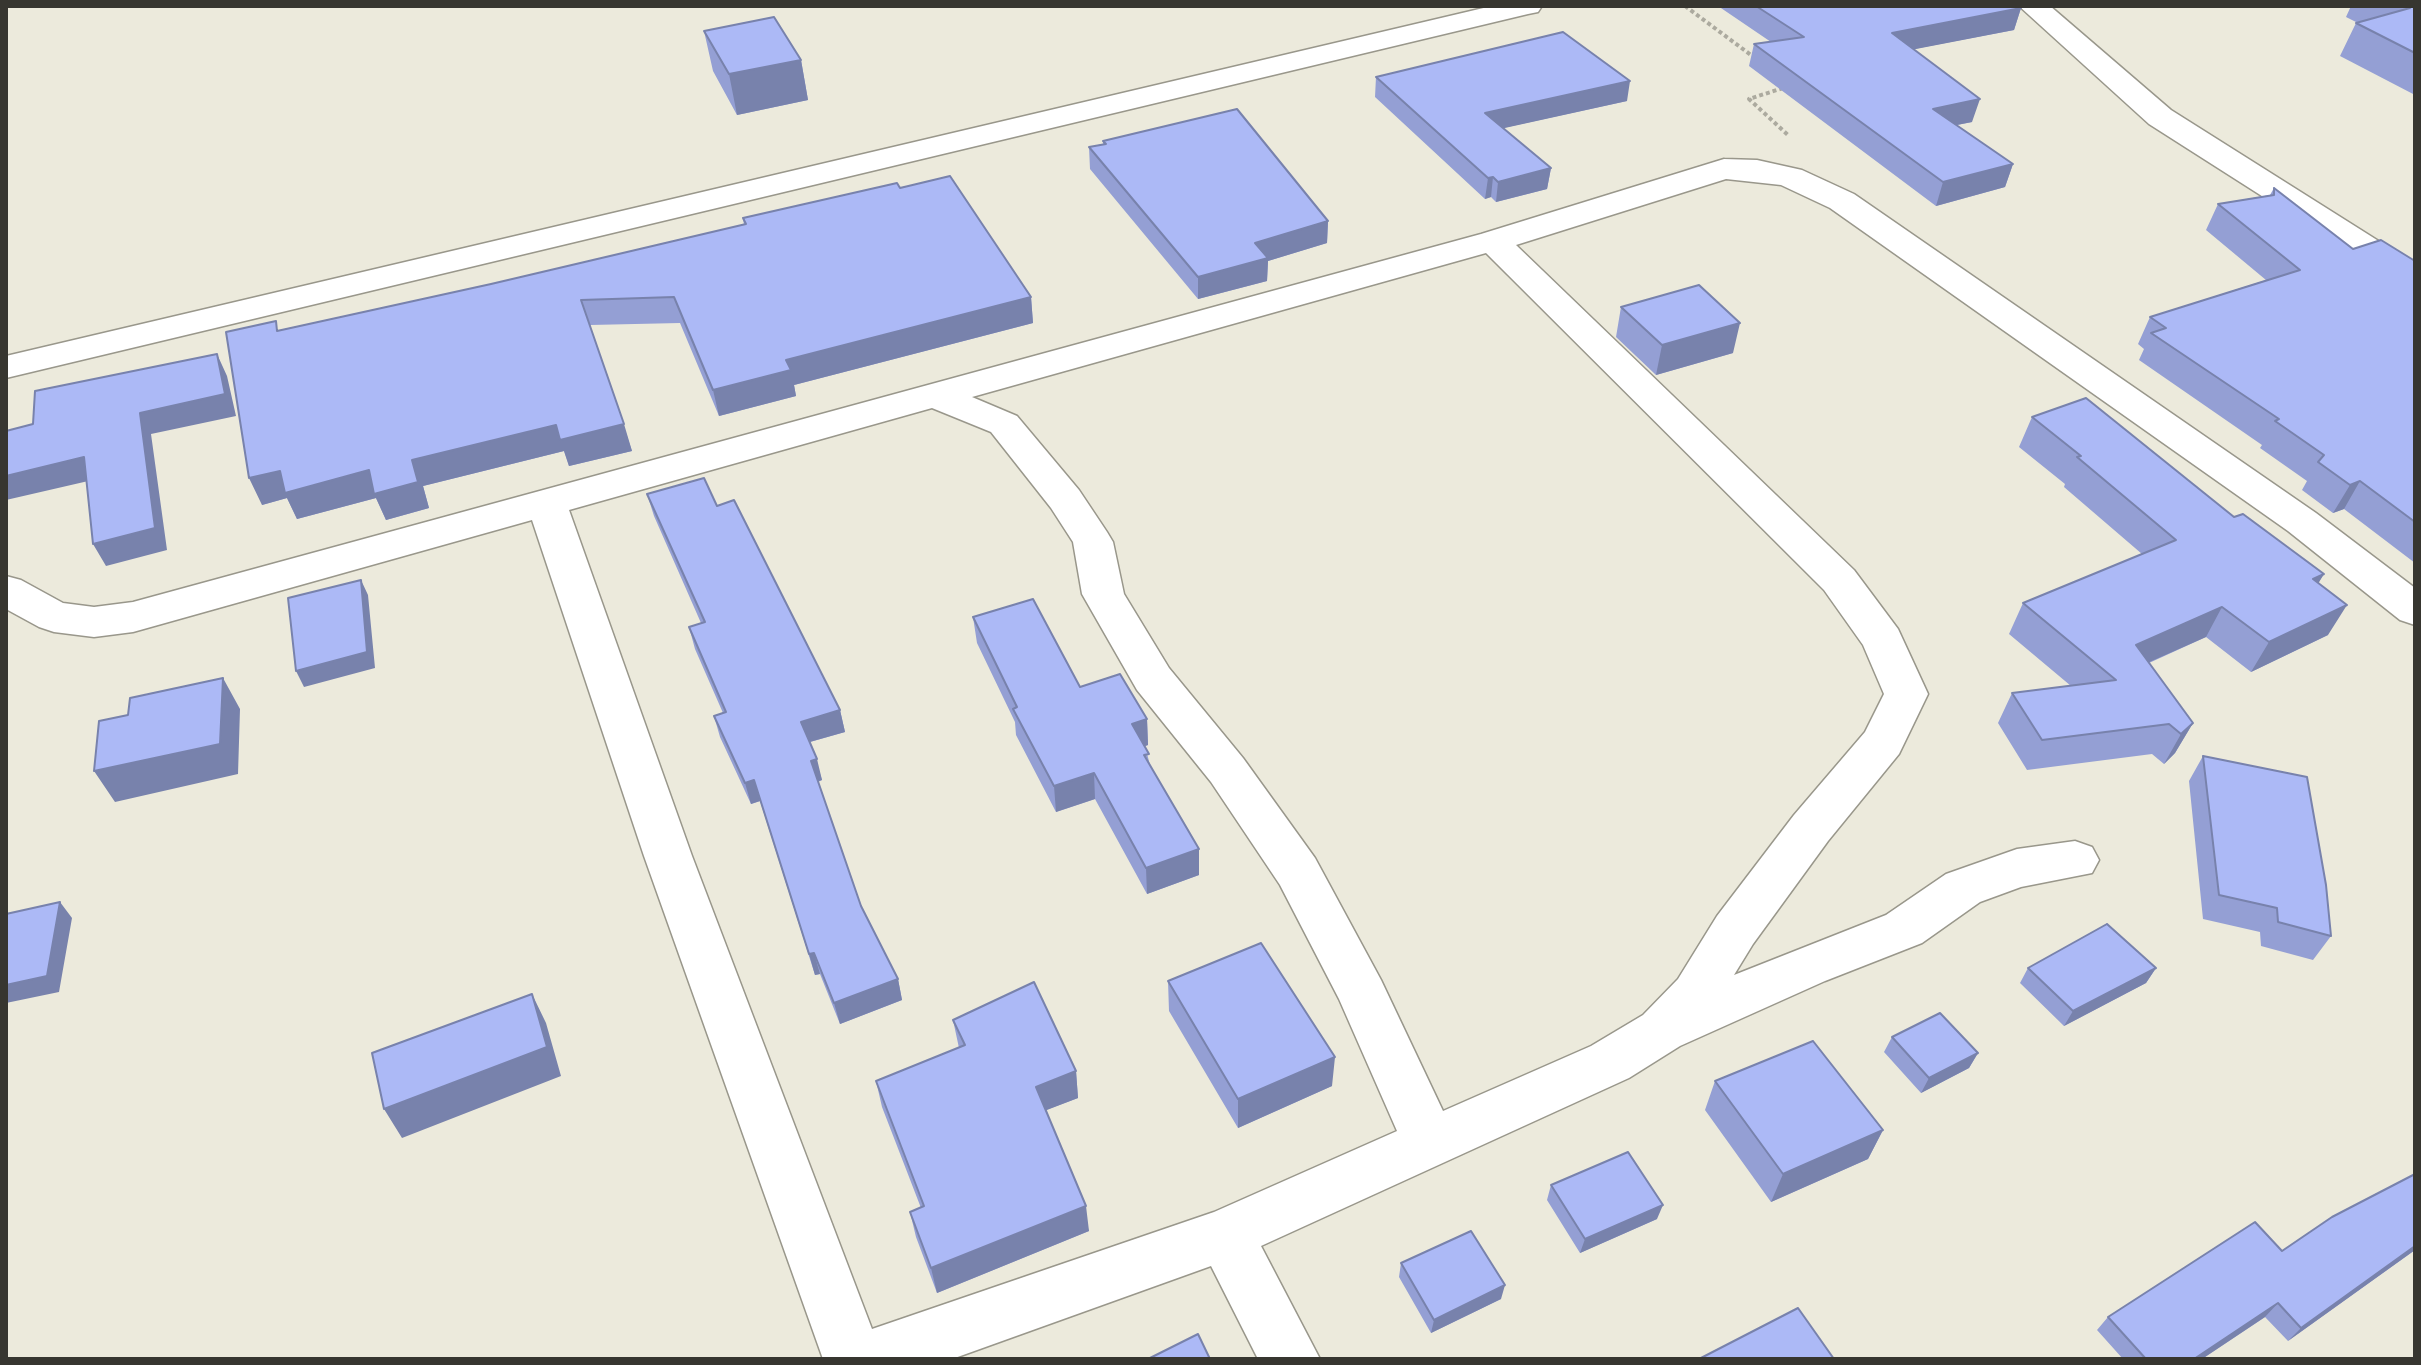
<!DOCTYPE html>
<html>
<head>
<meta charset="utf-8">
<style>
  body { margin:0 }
  #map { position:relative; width:2421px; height:1365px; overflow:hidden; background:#eceadc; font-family:"Source Sans 3",sans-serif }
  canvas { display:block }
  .frame { position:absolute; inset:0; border:8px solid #373630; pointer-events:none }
</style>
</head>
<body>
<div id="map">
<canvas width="2421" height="1365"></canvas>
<div class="frame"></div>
</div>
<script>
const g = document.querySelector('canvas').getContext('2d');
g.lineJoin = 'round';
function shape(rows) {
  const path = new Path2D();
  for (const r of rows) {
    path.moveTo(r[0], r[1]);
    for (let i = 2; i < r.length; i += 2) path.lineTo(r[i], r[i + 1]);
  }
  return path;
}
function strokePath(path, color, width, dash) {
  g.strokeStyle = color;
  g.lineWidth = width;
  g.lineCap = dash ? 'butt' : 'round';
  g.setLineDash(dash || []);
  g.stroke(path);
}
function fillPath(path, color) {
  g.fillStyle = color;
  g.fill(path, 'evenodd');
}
const street = shape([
  [2019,6,2050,6,2171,110,2415,264,2415,289,2403,286,2149,124,2019,6],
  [1724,159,1757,160,1802,170,1854,194,2316,513,2415,588,2415,625,2400,620,2288,531,1830,208,1781,185,1726,179,1516,245,1854,570,1898,629,1928,694,1899,754,1828,841,1753,944,1734,975,1886,915,1946,874,2017,849,2075,841,2092,847,2099,860,2092,873,2021,887,1980,902,1922,943,1825,981,1680,1046,1629,1078,1261,1246,1320,1359,1258,1359,1211,1266,952,1359,823,1359,644,856,532,520,133,632,94,637,54,632,39,627,6,609,6,576,21,580,63,603,94,607,133,602,1481,234,1724,159],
  [1486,253,1824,590,1863,645,1884,694,1865,732,1794,815,1717,916,1678,979,1643,1015,1591,1046,1443,1111,1381,980,1315,858,1243,758,1169,668,1124,594,1113,542,1107,532,1079,490,1017,416,972,397,1486,253],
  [932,408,991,432,1051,508,1073,542,1082,594,1137,690,1211,782,1280,885,1339,999,1397,1131,1214,1212,872,1329,692,856,569,510,932,408]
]);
const secondary = shape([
  [1492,6,1542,6,1538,12,1528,14,6,378,6,356,1492,6]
]);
strokePath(street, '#99978b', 3);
strokePath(secondary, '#99978b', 3);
strokePath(shape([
  [1685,6,1755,58],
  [1783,88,1749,99,1789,136]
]), '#acaa9f', 4, [4, 3]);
fillPath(street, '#fff');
fillPath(secondary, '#fff');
fillPath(shape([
  [1718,6,2018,6,2021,8,2014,30,1914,49,1972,122,1957,125,2013,164,2005,187,1936,206,1749,66,1754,44,1771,42],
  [2351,6,2415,6,2415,95,2340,56,2356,23,2358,23,2346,17],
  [704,31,801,60,808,100,737,115,713,71],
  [1376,77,1627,101,1503,128,1551,168,1547,189,1496,202,1491,197,1485,199,1375,97],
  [1103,141,1328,221,1327,243,1268,261,1267,281,1198,299,1090,169,1089,147,1103,144],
  [900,188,1031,297,1033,323,794,385,796,396,719,416,680,323,590,325,632,451,569,466,564,451,423,486,429,508,386,520,376,498,297,519,287,498,262,505,280,330,491,284,744,225,743,218],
  [2274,188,2353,249,2415,261,2415,563,2344,509,2333,513,2302,490,2307,481,2260,448,2262,445,2139,360,2144,349,2138,344,2150,317,2266,280,2206,230,2218,204,2270,195],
  [1621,307,1733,353,1656,375,1616,337],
  [2032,417,2234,517,2324,574,2318,583,2328,635,2251,672,2206,637,2149,663,2193,723,2175,753,2164,764,2152,754,2027,770,1998,723,2012,693,2071,686,2009,634,2023,603,2142,554,2064,487,2065,484,2019,447],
  [647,494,717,506,840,710,845,732,810,742,822,780,818,782,861,906,898,979,902,1000,840,1024,820,974,815,975,760,801,751,804,720,737,714,716,723,713,695,649,689,627,701,623,654,516],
  [973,617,1080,687,1147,719,1148,745,1145,746,1150,765,1199,849,1199,875,1147,894,1095,799,1056,812,1016,735,1015,722,977,643],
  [2203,756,2331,936,2313,960,2261,946,2260,932,2203,919,2189,781],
  [2028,968,2156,968,2146,983,2064,1026,2020,983],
  [1168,981,1332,1086,1238,1128,1169,1011],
  [953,1020,1076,1071,1078,1098,1046,1110,1089,1231,937,1293,916,1237,910,1212,921,1208,882,1107,876,1081,959,1048],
  [1892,1037,1978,1053,1969,1068,1921,1093,1884,1052],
  [1715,1081,1883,1130,1868,1159,1771,1202,1705,1110],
  [2415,1174,2415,1250,2288,1341,2265,1317,2202,1359,2123,1359,2097,1330,2108,1317,2282,1251],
  [1551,1185,1657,1219,1580,1253,1547,1200],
  [1401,1263,1501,1299,1431,1333,1399,1277]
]), '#949fd4');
fillPath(shape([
  [2021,8,2014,30,1885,55,1892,33],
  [801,60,808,100,737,115,729,74],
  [1630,81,1627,101,1482,133,1485,113],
  [1980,99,1972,122,1926,131,1933,109],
  [2013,164,2005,187,1936,206,1943,182],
  [1551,168,1547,189,1496,202,1498,182],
  [1493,177,1491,197,1485,199,1488,178],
  [1328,221,1327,243,1268,261,1267,281,1198,299,1198,277,1255,243],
  [1031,297,1033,323,794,385,796,396,719,416,713,390,786,360],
  [1740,323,1733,353,1656,375,1662,345],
  [217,354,227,376,236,416,151,434,167,550,106,566,93,544,140,413],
  [624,424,632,451,569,466,564,451,423,486,429,508,386,520,376,498,297,519,287,498,262,505,249,478,280,471,412,460,556,425],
  [84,457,97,479,6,500,6,476],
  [2360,481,2344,509,2333,513,2350,485],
  [2324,574,2305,605,2313,579],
  [361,580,368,595,375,668,304,687,296,671],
  [2347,605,2328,635,2251,672,2269,642],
  [2222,607,2206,637,2120,675,2136,645],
  [223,678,240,709,238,774,115,802,94,771],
  [840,710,845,732,806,743,801,722],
  [1147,719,1148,745,1134,750,1132,724],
  [2193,723,2175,753,2164,764,2181,734],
  [817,759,822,780,816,782,811,761],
  [1094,773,1095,799,1056,812,1054,786],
  [754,780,760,801,751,804,745,783],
  [1199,849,1199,875,1147,894,1146,868],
  [60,902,72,918,59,992,6,1003,6,985],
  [814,953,820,974,815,975,809,954],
  [2156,968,2146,983,2064,1026,2073,1011],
  [898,979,902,1000,840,1024,834,1003],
  [532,994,546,1023,561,1076,402,1138,384,1109],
  [1978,1053,1969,1068,1921,1093,1929,1078],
  [1335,1057,1332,1086,1238,1128,1238,1099],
  [1076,1071,1078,1098,1039,1113,1036,1087],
  [1883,1130,1868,1159,1771,1202,1783,1174],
  [1663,1205,1657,1219,1580,1253,1585,1239],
  [1086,1206,1089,1231,937,1293,931,1268],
  [2415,1246,2415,1250,2288,1341,2301,1328],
  [1505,1285,1501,1299,1431,1333,1434,1320],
  [2278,1303,2265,1317,2202,1359,2194,1359]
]), '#7882ac');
const building = shape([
  [1756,6,2018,6,2021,8,1892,33,1980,99,1933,109,2013,164,1943,182,1754,44,1804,37,1756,6],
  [2405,6,2415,6,2415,53,2356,23,2410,8,2405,6],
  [774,17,801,60,729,74,704,31,774,17],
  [1563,32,1630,81,1485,113,1551,168,1498,182,1493,177,1488,178,1376,77,1563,32],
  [1237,109,1328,221,1255,243,1268,258,1198,277,1089,147,1106,144,1103,141,1237,109],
  [950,176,1031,297,786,360,791,370,713,390,674,297,581,300,624,424,560,440,556,425,412,460,418,482,374,494,369,470,285,493,280,471,249,478,226,332,276,321,277,331,491,284,746,224,743,218,897,183,900,188,950,176],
  [2274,188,2353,249,2381,240,2415,261,2415,460,2414,461,2415,462,2415,522,2360,481,2350,485,2318,462,2324,455,2275,421,2279,419,2151,333,2166,328,2150,317,2300,270,2218,204,2274,195,2274,188],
  [1699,285,1740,323,1662,345,1621,307,1699,285],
  [217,354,225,394,140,413,155,528,93,544,84,457,6,476,6,431,33,424,35,391,217,354],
  [2086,398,2234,517,2243,514,2324,574,2313,579,2347,605,2269,642,2222,607,2136,645,2193,723,2181,734,2169,724,2042,740,2012,693,2116,680,2023,603,2176,540,2077,457,2081,456,2032,417,2086,398],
  [704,478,717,506,734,500,840,710,801,722,817,759,811,761,861,906,898,979,834,1003,814,953,809,954,754,780,745,783,714,716,726,712,689,627,705,622,647,494,704,478],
  [361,580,367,652,296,671,288,598,361,580],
  [1033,599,1080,687,1120,674,1147,719,1132,724,1149,754,1144,755,1199,849,1146,868,1094,773,1054,786,1013,709,1017,707,973,617,1033,599],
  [223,678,220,744,94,771,99,721,128,715,130,698,223,678],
  [2203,756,2307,777,2326,885,2331,936,2278,922,2277,908,2219,895,2203,756],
  [60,902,47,976,6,985,6,914,60,902],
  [2107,924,2156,968,2073,1011,2028,968,2107,924],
  [1261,943,1335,1057,1238,1099,1168,981,1261,943],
  [1034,982,1076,1071,1036,1087,1086,1206,931,1268,910,1212,924,1206,876,1081,965,1045,953,1020,1034,982],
  [532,994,547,1047,384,1109,372,1053,532,994],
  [1940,1013,1978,1053,1929,1078,1892,1037,1940,1013],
  [1813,1041,1883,1130,1783,1174,1715,1081,1813,1041],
  [1628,1152,1663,1205,1585,1239,1551,1185,1628,1152],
  [2415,1174,2415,1246,2301,1328,2278,1303,2194,1359,2146,1359,2108,1317,2255,1222,2282,1251,2332,1217,2415,1174],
  [1471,1231,1505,1285,1434,1320,1401,1263,1471,1231],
  [1798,1308,1834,1359,1699,1359,1798,1308],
  [1198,1334,1210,1359,1148,1359,1198,1334]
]);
fillPath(building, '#acb9f6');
strokePath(building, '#7882ac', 2);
</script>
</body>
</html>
